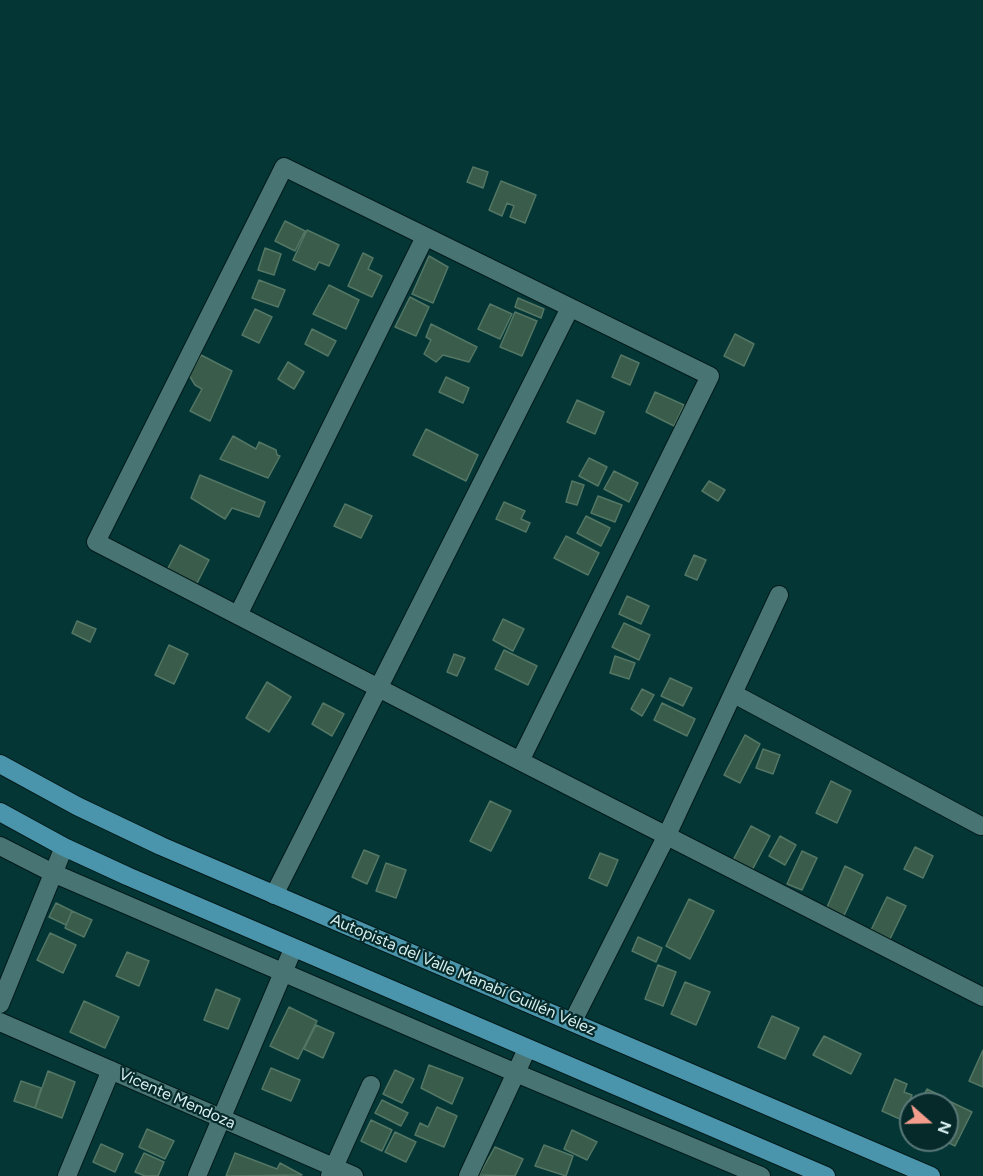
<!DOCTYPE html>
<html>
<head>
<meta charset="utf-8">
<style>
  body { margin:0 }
  #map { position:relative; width:983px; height:1176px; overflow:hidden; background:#033635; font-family:Figtree,sans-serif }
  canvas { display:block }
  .north { position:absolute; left:899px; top:1092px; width:60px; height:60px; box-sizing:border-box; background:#062a2a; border:2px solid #5a7878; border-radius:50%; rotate:110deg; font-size:16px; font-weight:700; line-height:24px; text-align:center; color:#d7eeee }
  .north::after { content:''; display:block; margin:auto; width:21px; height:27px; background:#f49d8c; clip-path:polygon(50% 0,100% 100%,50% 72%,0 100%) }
</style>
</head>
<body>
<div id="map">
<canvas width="983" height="1176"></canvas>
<div class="north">N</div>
</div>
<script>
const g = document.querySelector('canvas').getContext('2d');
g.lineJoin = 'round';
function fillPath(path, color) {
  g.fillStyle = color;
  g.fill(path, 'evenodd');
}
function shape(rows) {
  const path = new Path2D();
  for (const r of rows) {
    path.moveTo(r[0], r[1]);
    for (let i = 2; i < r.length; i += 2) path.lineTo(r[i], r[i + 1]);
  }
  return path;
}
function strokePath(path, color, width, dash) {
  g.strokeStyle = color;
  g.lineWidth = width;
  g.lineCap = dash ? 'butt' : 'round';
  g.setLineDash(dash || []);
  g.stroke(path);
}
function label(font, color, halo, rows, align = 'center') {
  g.font = font + ' Figtree,sans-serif';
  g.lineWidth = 4.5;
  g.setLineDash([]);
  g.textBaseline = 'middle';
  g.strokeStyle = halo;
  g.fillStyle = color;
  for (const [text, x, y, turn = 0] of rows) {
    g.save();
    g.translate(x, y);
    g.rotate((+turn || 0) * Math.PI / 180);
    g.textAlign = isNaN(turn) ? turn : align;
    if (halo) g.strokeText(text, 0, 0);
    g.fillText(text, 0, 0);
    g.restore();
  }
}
const building = shape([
  [473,167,488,172,483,188,467,182,473,167],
  [501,181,536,195,525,223,510,217,514,206,507,203,502,216,489,210,501,181],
  [285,221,305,231,295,251,275,241,285,221],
  [307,230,339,245,329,266,319,262,315,270,293,260,307,230],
  [265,248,281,254,274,275,258,270,265,248],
  [363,253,373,258,368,269,382,276,372,297,348,286,363,253],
  [429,256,448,267,433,303,412,294,429,256],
  [259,280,285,290,278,307,252,298,259,280],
  [329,285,359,300,346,329,313,314,329,285],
  [410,297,429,307,416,336,395,327,410,297],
  [518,298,544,309,541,318,515,307,518,298],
  [490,304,512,314,500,339,478,329,490,304],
  [255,309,272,317,259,343,242,335,255,309],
  [515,312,537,321,522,356,500,347,515,312],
  [431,324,477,347,469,362,443,355,436,362,424,354,431,340,426,337,431,324],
  [312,329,336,341,328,356,305,344,312,329],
  [735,334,754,344,744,366,724,356,735,334],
  [201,355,232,371,210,421,190,411,202,389,195,385,189,375,201,355],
  [621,355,639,363,630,385,612,377,621,355],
  [288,362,304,372,294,389,278,379,288,362],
  [446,377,469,388,463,403,439,392,446,377],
  [655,392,684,405,674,426,646,412,655,392],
  [577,400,604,412,595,434,567,422,577,400],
  [426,429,478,455,466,481,413,455,426,429],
  [233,436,256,449,259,442,276,450,277,455,280,456,268,478,220,459,233,436],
  [589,458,607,467,598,486,579,476,589,458],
  [614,471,638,483,629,502,604,489,614,471],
  [200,475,265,502,259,517,232,508,225,519,191,498,200,475],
  [572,481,584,485,577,505,566,502,572,481],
  [709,481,725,490,718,501,702,491,709,481],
  [598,496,622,505,615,522,591,513,598,496],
  [504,502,525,511,521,519,530,523,526,532,496,519,504,502],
  [345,504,372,516,361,538,334,526,345,504],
  [586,516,610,528,601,546,577,533,586,516],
  [566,536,599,553,588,575,554,558,566,536],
  [180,545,209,560,194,589,165,574,180,545],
  [694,555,706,560,697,580,685,575,694,555],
  [627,596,649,606,641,624,619,614,627,596],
  [503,619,524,629,513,651,493,640,503,619],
  [77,621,96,629,90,642,72,633,77,621],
  [624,623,650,635,639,660,612,647,624,623],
  [169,645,188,654,174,684,155,675,169,645],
  [504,650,537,666,528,685,495,669,504,650],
  [454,654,465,658,457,676,447,672,454,654],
  [615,656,635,663,629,679,610,673,615,656],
  [670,678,692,688,683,706,661,696,670,678],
  [267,682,291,697,269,732,246,718,267,682],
  [642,689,654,695,642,716,631,709,642,689],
  [323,703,344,714,332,736,312,724,323,703],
  [662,703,695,719,687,736,654,720,662,703],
  [745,735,760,744,740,783,724,775,745,735],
  [763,749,780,755,773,774,756,768,763,749],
  [831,781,851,791,837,823,816,813,831,781],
  [490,801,511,811,491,851,470,841,490,801],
  [751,826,770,836,749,876,730,866,751,826],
  [780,836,796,845,785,865,769,856,780,836],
  [915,847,933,856,923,878,904,869,915,847],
  [364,850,379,856,367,884,352,877,364,850],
  [802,851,817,858,802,890,787,884,802,851],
  [600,853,618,860,607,886,589,878,600,853],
  [386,863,406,870,396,898,376,891,386,863],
  [845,866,863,875,841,922,824,914,845,866],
  [887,897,906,906,890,939,871,930,887,897],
  [689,899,714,911,690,959,666,946,689,899],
  [56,903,72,911,66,925,49,917,56,903],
  [72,911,92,920,84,937,65,928,72,911],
  [50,933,76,945,63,973,37,960,50,933],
  [638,937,662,948,656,962,632,951,638,937],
  [127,952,149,961,139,986,116,976,127,952],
  [658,965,676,972,663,1006,645,999,658,965],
  [685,982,710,992,696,1025,671,1014,685,982],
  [216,989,240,999,228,1029,204,1020,216,989],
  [84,1001,119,1017,105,1048,70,1032,84,1001],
  [289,1007,317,1021,298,1059,270,1046,289,1007],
  [772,1016,799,1028,785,1059,758,1047,772,1016],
  [316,1025,334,1033,323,1058,304,1049,316,1025],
  [824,1036,861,1054,851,1074,813,1055,824,1036],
  [983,1050,983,1087,969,1081,983,1050],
  [429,1065,463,1078,452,1104,421,1088,429,1065],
  [271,1068,300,1080,291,1101,262,1089,271,1068],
  [395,1070,414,1079,402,1103,383,1094,395,1070],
  [48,1071,75,1082,62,1118,35,1108,48,1071],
  [895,1079,907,1084,904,1092,912,1095,902,1120,882,1111,895,1079],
  [21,1081,41,1088,35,1108,14,1101,21,1081],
  [927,1089,945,1098,942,1104,919,1104,927,1089],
  [382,1100,408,1113,401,1126,375,1113,382,1100],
  [949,1101,972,1112,955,1146,943,1140,947,1140,947,1104,949,1101],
  [437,1107,457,1116,444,1147,415,1135,420,1123,428,1127,437,1107],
  [371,1120,392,1130,382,1151,361,1141,371,1120],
  [147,1129,174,1141,165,1159,139,1147,147,1129],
  [572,1130,597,1142,587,1160,564,1149,572,1130],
  [395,1132,416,1142,406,1162,385,1152,395,1132],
  [101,1144,123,1154,115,1172,93,1162,101,1144],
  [544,1145,573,1156,566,1176,535,1166,544,1145],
  [495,1147,523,1159,515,1176,479,1175,495,1147],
  [144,1153,164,1162,158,1176,145,1176,135,1172,144,1153],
  [235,1153,277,1169,280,1163,302,1175,226,1176,235,1153]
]);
fillPath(building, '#3a5c4b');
strokePath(building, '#547765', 1.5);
const minor = shape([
  [238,615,425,237],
  [734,694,981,826],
  [520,761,710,376,284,167,96,542,520,761,983,997],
  [0,846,53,873,516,1073,761,1176],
  [274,895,570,308],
  [0,1004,64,847],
  [573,1021,667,835,779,595],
  [0,1022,354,1176],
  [67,1176,111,1070],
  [197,1176,293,949],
  [330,1176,371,1085],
  [468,1176,527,1049]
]);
const major = shape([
  [0,764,77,806,161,846,931,1176],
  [0,812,64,847,127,876,826,1176]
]);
strokePath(minor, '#031a1a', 20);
strokePath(major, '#031a1a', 20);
strokePath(minor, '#487574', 18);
strokePath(major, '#4a95ab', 18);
label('16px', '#d7eeee', '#062a2a', [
  ["Autopista del Valle Manabí Guillén Vélez",463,975,23],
  ["Vicente Mendoza",177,1099,24]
]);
</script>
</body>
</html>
